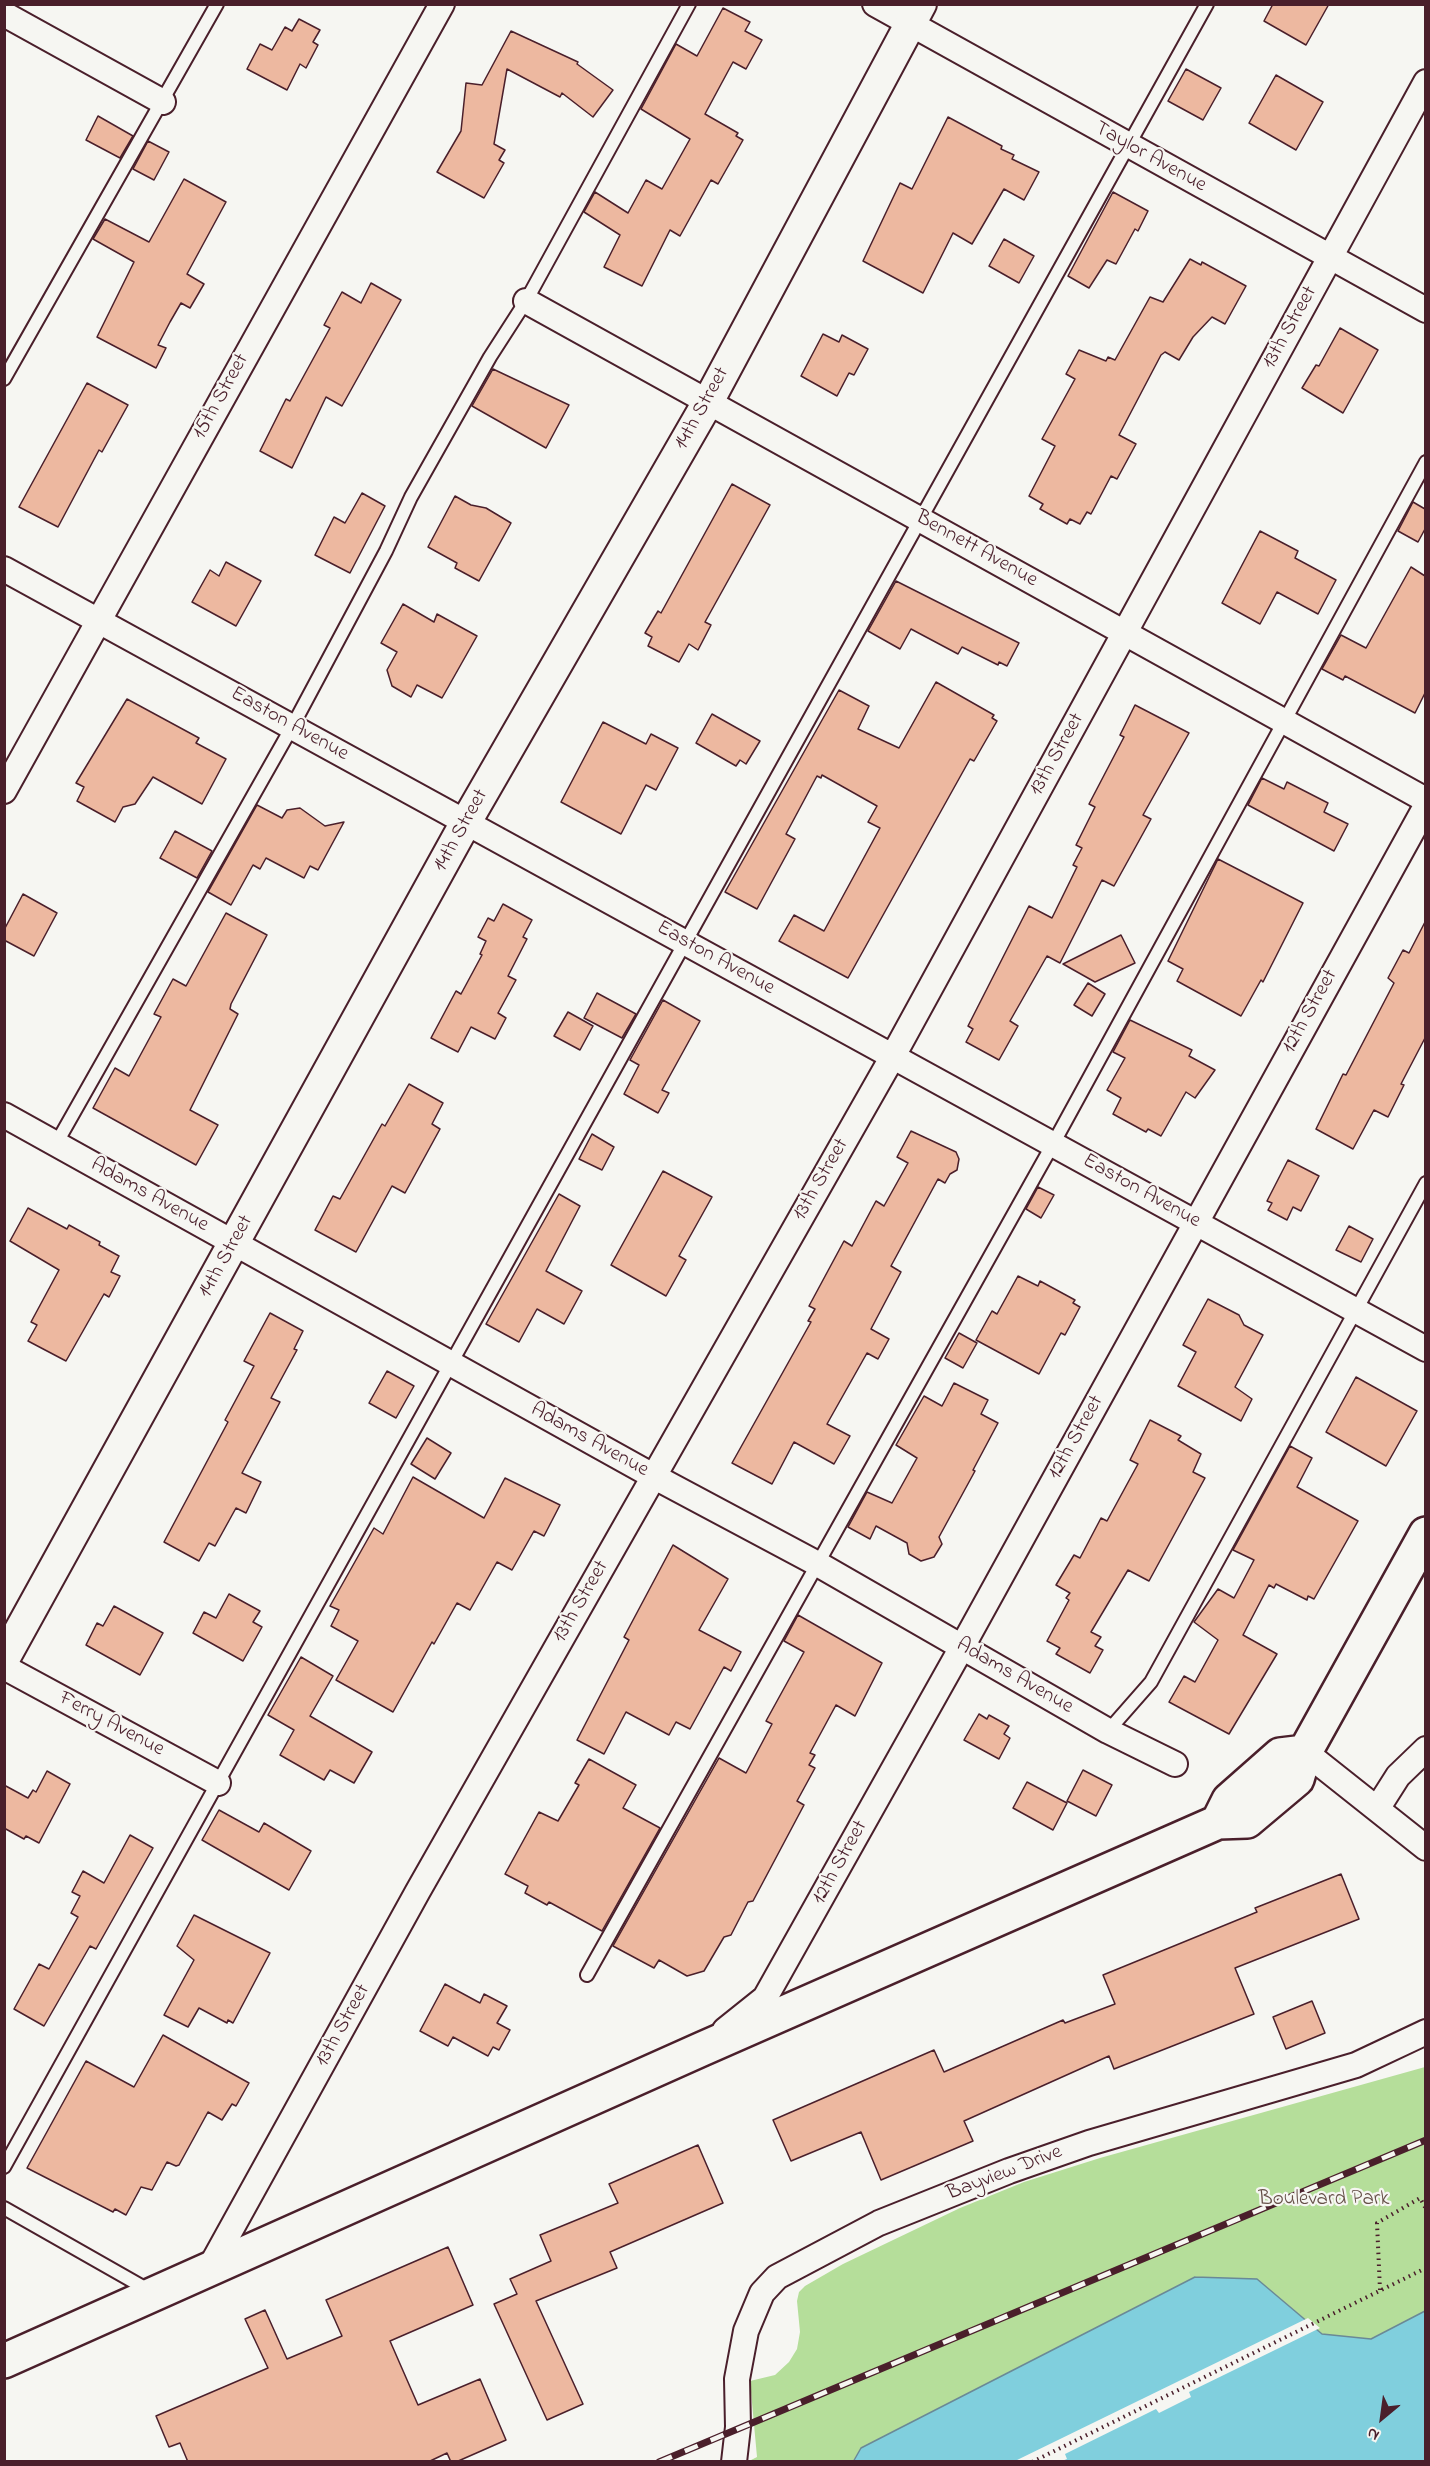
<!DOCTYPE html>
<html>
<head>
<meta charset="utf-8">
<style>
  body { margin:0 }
  #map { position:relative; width:1430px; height:2466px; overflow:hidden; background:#f6f6f2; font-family:"Indie Flower",sans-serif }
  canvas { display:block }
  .frame { position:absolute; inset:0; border:6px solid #4a1f2b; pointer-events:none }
  .north { position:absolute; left:1352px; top:2388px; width:60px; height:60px; -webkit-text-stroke:4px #f6f6f2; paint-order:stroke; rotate:209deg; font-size:16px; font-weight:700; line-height:24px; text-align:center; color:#4a1f2b }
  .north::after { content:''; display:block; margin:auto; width:21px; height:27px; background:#4a1f2b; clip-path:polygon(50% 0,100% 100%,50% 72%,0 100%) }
</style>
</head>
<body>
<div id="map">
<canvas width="1430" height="2466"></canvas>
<div class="frame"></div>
<div class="north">N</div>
</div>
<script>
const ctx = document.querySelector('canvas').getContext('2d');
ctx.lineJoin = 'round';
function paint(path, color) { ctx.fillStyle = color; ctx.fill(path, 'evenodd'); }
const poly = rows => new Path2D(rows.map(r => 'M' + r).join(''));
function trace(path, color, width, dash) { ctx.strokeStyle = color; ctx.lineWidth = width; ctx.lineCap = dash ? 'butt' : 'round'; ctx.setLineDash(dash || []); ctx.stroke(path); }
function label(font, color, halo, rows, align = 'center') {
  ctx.font = font + ' "Indie Flower",sans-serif'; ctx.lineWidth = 4.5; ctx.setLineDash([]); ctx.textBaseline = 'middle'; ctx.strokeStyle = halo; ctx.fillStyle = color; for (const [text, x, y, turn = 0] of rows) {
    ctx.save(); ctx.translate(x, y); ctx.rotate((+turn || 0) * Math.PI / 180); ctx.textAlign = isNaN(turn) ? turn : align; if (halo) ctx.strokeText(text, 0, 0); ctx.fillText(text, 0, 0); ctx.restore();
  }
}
paint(poly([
  [1425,2067,1425,2311,1371,2339,1322,2334,1257,2279,861,2448,853,2461,747,2462,757,2457,750,2381,775,2375,789,2362,797,2349,800,2332,797,2301,799,2292,805,2286,843,2264,960,2208,1024,2182,1100,2158]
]), '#b5de9a');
const water = poly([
  [1195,2277,1257,2279,1322,2334,1371,2339,1425,2311,1425,2461,853,2462,861,2448,1195,2277]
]);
paint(water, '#80cfdd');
trace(water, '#6a8996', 1.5);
paint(poly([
  [1308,2318,1320,2328,1189,2392,1191,2397,1159,2413,1156,2409,1065,2454,1067,2459,1062,2461,1015,2461]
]), '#f6f6f2');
const building = poly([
  [1273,4,1329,4,1306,45,1264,21,1273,4],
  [723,8,750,22,745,31,762,40,746,69,733,62,705,114,738,133,736,136,743,140,718,184,711,180,680,236,670,230,642,286,604,267,620,235,584,212,595,192,628,213,646,180,662,189,690,139,641,109,676,44,697,56,723,8],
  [299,19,320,30,313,42,318,45,306,68,300,64,287,90,247,69,260,44,272,50,285,27,292,31,299,19],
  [511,31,578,62,577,64,613,90,593,117,562,93,560,97,507,69,494,144,505,150,499,160,504,163,484,198,437,172,461,131,466,83,482,85,511,31],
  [1186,69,1221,88,1203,120,1168,101,1186,69],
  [1276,75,1323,102,1296,150,1249,123,1276,75],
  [98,116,133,136,120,158,86,140,98,116],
  [948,117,1002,146,1001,149,1014,155,1012,159,1039,172,1024,200,1004,189,972,244,953,233,923,293,863,261,900,183,912,189,948,117],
  [148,141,169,152,154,180,133,169,148,141],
  [184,179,226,202,187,274,204,284,190,308,181,303,170,322,158,345,166,348,156,368,97,337,134,262,93,239,105,219,149,242,184,179],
  [1113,192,1148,211,1138,231,1135,229,1116,264,1107,260,1089,288,1068,276,1113,192],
  [1004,239,1034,256,1019,283,989,266,1004,239],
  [1190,259,1201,265,1202,262,1246,286,1225,324,1212,317,1193,337,1179,360,1165,352,1161,355,1119,435,1136,444,1117,479,1111,476,1091,514,1087,512,1080,524,1070,519,1067,524,1040,509,1043,504,1029,496,1055,446,1042,439,1075,379,1066,374,1079,350,1106,361,1108,357,1115,360,1150,297,1163,302,1190,259],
  [371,283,401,300,342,406,326,397,292,468,260,451,286,399,290,401,330,328,324,325,342,292,361,303,371,283],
  [1340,328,1378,350,1343,413,1302,388,1316,365,1319,366,1340,328],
  [823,334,839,342,842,335,868,349,854,375,849,373,837,396,801,376,823,334],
  [493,369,569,405,546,448,472,406,493,369],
  [87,383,128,405,102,452,99,450,58,527,19,507,87,383],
  [732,484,770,505,705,622,711,625,698,650,689,644,679,662,648,646,652,637,645,633,658,611,661,613,732,484],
  [362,493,385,506,350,573,315,555,334,517,345,523,362,493],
  [455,496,471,505,486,508,511,523,479,581,455,568,457,563,428,547,455,496],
  [1413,502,1425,509,1425,529,1418,542,1398,531,1413,502],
  [1260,531,1298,551,1295,558,1336,580,1318,614,1277,592,1260,624,1222,603,1260,531],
  [226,562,261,581,236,626,192,602,210,570,219,576,226,562],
  [1411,567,1425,576,1425,693,1415,713,1345,676,1343,680,1322,669,1341,635,1366,648,1411,567],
  [896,581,1019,643,1007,666,999,662,998,665,962,647,958,654,911,629,900,649,868,631,896,581],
  [403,604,434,622,437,614,477,636,442,698,417,685,411,697,392,686,387,670,397,652,381,643,403,604],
  [936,682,994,715,992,718,997,721,974,761,970,759,848,978,779,941,794,915,824,931,880,828,868,822,877,806,822,775,821,778,817,776,786,834,795,839,757,909,725,892,839,690,869,706,858,729,899,748,936,682],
  [127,699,199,738,196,743,226,759,202,804,153,777,135,804,123,807,115,822,77,801,84,787,76,783,127,699],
  [1135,705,1189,733,1143,815,1151,819,1114,886,1102,880,1060,963,1047,956,1010,1021,1018,1026,999,1060,966,1042,973,1029,968,1026,1029,906,1052,918,1077,867,1073,865,1082,848,1076,845,1095,807,1089,804,1124,737,1120,735,1135,705],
  [712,714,760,741,746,764,740,760,736,766,696,743,712,714],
  [603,722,646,744,651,734,678,748,656,790,646,785,621,834,561,802,603,722],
  [1262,778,1284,789,1287,782,1328,803,1324,812,1348,824,1334,851,1248,805,1262,778],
  [257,805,282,818,287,810,300,808,325,826,344,822,318,870,310,866,304,878,266,858,260,869,253,865,231,905,208,892,257,805],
  [175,831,212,851,197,878,160,858,175,831],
  [1218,859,1303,903,1263,982,1261,980,1241,1016,1177,981,1183,969,1168,961,1218,859],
  [23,894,57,913,34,956,4,940,4,930,23,894],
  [503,904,532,920,523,937,527,939,508,976,516,980,498,1013,506,1018,495,1039,471,1027,458,1052,431,1038,456,991,461,994,482,955,480,954,486,941,478,937,488,918,494,921,503,904],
  [226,913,267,935,231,1004,230,1009,238,1014,190,1110,218,1125,196,1165,93,1108,115,1068,129,1076,161,1017,154,1014,173,979,186,986,226,913],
  [1425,922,1425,1038,1401,1084,1404,1085,1388,1117,1374,1110,1353,1149,1316,1129,1343,1074,1346,1075,1394,983,1388,978,1403,950,1409,953,1425,922],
  [1121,935,1135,963,1095,982,1063,964,1121,935],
  [1088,983,1105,994,1092,1016,1074,1005,1088,983],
  [597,993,636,1014,622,1038,584,1018,597,993],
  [663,1000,700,1021,662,1090,669,1093,658,1113,624,1094,639,1065,630,1060,663,1000],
  [568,1012,593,1026,580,1050,554,1036,568,1012],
  [1130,1020,1192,1050,1189,1056,1215,1070,1195,1098,1186,1092,1161,1136,1148,1129,1146,1132,1113,1114,1121,1098,1107,1090,1125,1058,1113,1052,1130,1020],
  [409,1084,443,1103,432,1124,440,1129,405,1193,392,1186,356,1252,315,1230,333,1196,340,1199,382,1124,385,1126,409,1084],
  [911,1131,956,1152,959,1159,957,1170,950,1174,945,1183,938,1179,891,1266,901,1272,871,1329,889,1339,878,1359,867,1353,827,1424,850,1436,834,1464,794,1442,772,1484,732,1463,811,1322,808,1321,815,1309,809,1306,844,1241,852,1246,876,1201,884,1206,908,1163,897,1157,911,1131],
  [592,1134,614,1147,602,1170,579,1159,592,1134],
  [1288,1160,1319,1176,1301,1211,1293,1207,1287,1220,1268,1210,1272,1203,1267,1201,1288,1160],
  [663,1171,712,1197,679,1256,686,1260,666,1296,611,1265,663,1171],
  [1038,1187,1054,1195,1041,1218,1026,1209,1038,1187],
  [559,1194,580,1206,546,1271,582,1291,564,1324,537,1309,519,1342,486,1324,559,1194],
  [28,1208,67,1229,69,1225,100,1242,99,1245,119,1256,111,1272,120,1276,109,1297,104,1294,66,1361,28,1341,37,1325,31,1322,59,1270,10,1241,28,1208],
  [1349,1226,1373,1239,1361,1262,1336,1250,1349,1226],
  [1018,1276,1038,1286,1040,1281,1075,1300,1073,1303,1080,1307,1065,1335,1061,1333,1039,1374,976,1340,992,1311,997,1314,1018,1276],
  [1208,1299,1239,1315,1244,1325,1263,1335,1235,1387,1252,1399,1241,1421,1178,1386,1196,1352,1183,1345,1208,1299],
  [270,1313,303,1331,294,1349,297,1350,271,1398,280,1402,242,1473,261,1482,246,1513,236,1508,215,1546,209,1543,199,1561,164,1542,228,1422,225,1420,254,1366,244,1361,270,1313],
  [959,1333,977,1343,963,1368,945,1358,959,1333],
  [387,1371,414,1386,396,1418,369,1403,387,1371],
  [1356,1377,1417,1411,1386,1466,1326,1432,1356,1377],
  [954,1383,988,1400,981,1414,998,1423,973,1470,975,1471,939,1537,942,1544,934,1557,921,1561,909,1554,907,1543,876,1526,870,1539,848,1527,867,1492,892,1503,917,1458,896,1445,924,1396,942,1406,954,1383],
  [1150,1420,1181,1436,1178,1440,1201,1454,1193,1472,1205,1478,1149,1581,1128,1570,1091,1632,1101,1637,1095,1646,1103,1650,1090,1673,1056,1654,1060,1648,1047,1641,1069,1600,1066,1598,1070,1593,1056,1585,1074,1555,1080,1558,1101,1518,1107,1521,1138,1464,1130,1460,1150,1420],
  [427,1438,451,1453,435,1479,411,1464,427,1438],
  [1290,1446,1312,1458,1297,1487,1358,1521,1314,1599,1308,1596,1307,1600,1276,1584,1274,1588,1269,1585,1243,1635,1277,1654,1229,1734,1169,1702,1184,1676,1195,1682,1218,1640,1194,1622,1218,1589,1234,1598,1254,1560,1233,1550,1290,1446],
  [413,1477,484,1518,505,1478,560,1505,544,1536,534,1531,512,1570,497,1562,470,1610,457,1603,434,1644,432,1642,393,1712,336,1680,358,1641,331,1626,339,1610,330,1606,374,1528,383,1534,413,1477],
  [673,1545,728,1579,699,1630,741,1652,731,1671,724,1667,690,1729,676,1722,669,1735,626,1712,604,1754,577,1740,629,1640,624,1637,673,1545],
  [229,1594,260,1611,253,1622,262,1627,243,1661,193,1633,204,1612,216,1618,229,1594],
  [114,1606,163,1633,140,1675,86,1645,97,1623,103,1626,114,1606],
  [798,1615,882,1663,855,1716,836,1705,810,1753,815,1755,809,1765,815,1768,797,1801,804,1805,753,1901,748,1902,731,1935,724,1937,704,1971,687,1976,659,1960,654,1968,613,1946,719,1758,746,1773,772,1724,766,1721,804,1652,784,1641,798,1615],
  [301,1657,333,1676,310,1716,372,1752,354,1783,330,1770,324,1780,280,1755,294,1730,268,1715,301,1657],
  [979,1714,987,1719,989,1715,1009,1726,1004,1734,1010,1738,999,1759,964,1740,979,1714],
  [589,1759,636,1785,623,1808,660,1828,602,1931,549,1902,547,1905,525,1893,528,1886,505,1874,539,1812,558,1821,579,1785,575,1783,589,1759],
  [1083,1770,1112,1785,1096,1816,1067,1801,1083,1770],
  [47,1771,70,1784,39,1843,26,1836,24,1839,4,1828,4,1785,28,1798,33,1790,36,1792,47,1771],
  [1027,1782,1067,1803,1053,1830,1013,1808,1027,1782],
  [219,1810,259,1832,264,1823,311,1851,289,1890,202,1840,219,1810],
  [130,1835,153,1848,96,1949,90,1946,44,2026,14,2009,39,1964,49,1969,78,1917,71,1913,80,1896,72,1892,83,1871,104,1883,130,1835],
  [1341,1874,1359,1919,1235,1968,1254,2014,1114,2069,1109,2056,964,2121,973,2141,881,2180,861,2132,791,2161,773,2120,934,2050,944,2072,1063,2020,1065,2023,1115,2004,1103,1975,1257,1912,1255,1908,1341,1874],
  [194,1915,270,1953,233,2023,228,2020,227,2023,199,2008,188,2027,164,2015,194,1960,177,1946,194,1915],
  [445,1984,480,2003,484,1994,507,2006,497,2023,510,2030,499,2050,493,2047,488,2056,453,2037,448,2046,420,2031,445,1984],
  [1312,2001,1325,2033,1286,2049,1273,2017,1312,2001],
  [163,2035,249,2083,236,2106,232,2104,222,2120,208,2112,179,2165,176,2166,167,2162,152,2190,141,2187,126,2215,115,2209,113,2212,27,2168,86,2061,134,2087,163,2035],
  [698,2145,723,2203,610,2252,617,2268,536,2301,583,2404,547,2420,494,2304,517,2294,510,2279,551,2261,540,2235,618,2203,609,2184,698,2145],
  [448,2247,473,2305,390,2341,418,2405,480,2379,506,2440,456,2462,451,2462,447,2453,428,2462,188,2462,180,2443,169,2447,156,2416,268,2368,245,2319,265,2310,287,2359,342,2336,326,2300,448,2247]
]);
paint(building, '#edb8a0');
trace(building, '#4a1f2b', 1.5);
const service = poly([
  [4,379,217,4],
  [56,1144,292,727,386,551,411,497,490,357,526,301,689,4],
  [1108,1731,1151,1682,1426,1183],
  [587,1975,1053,1144,1426,462],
  [4,2167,1207,4],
  [4,2208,150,2291]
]);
const minor = poly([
  [875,4,1426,310],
  [4,14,163,102],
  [526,301,1426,800],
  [4,569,1426,1349],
  [4,791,442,4],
  [4,1115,653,1476,816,1563,1108,1731,1175,1764],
  [4,1667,218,1783],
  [1305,1752,1426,1848],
  [1377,1809,1398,1776,1426,1749],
  [725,2030,765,1998,962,1647,1426,806],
  [208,2271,418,1891,893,1056,1426,82],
  [734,2462,738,2427,737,2379,746,2331,762,2293,777,2277,879,2223,1009,2171,1089,2143,1356,2065,1426,2032]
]);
const tertiary = poly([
  [4,1659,466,822,708,402,921,4]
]);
const secondary = poly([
  [1218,1822,1229,1800,1280,1755,1305,1752],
  [4,2361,702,2049,1218,1822,1247,1821,1297,1779,1305,1752,1426,1534]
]);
trace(service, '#4a1f2b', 16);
trace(minor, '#4a1f2b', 28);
trace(tertiary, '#4a1f2b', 34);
trace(secondary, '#4a1f2b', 38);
trace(poly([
  [1380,2290,1377,2223,1420,2198,1426,2209],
  [1032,2462,1426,2268]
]), '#4a1f2b', 4, [1.5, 4.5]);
trace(service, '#f6f6f2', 12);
trace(minor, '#f6f6f2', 24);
trace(tertiary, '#f6f6f2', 30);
trace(secondary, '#f6f6f2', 33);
const rail = poly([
  [659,2462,1426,2140]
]);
trace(rail, '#4a1f2b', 7);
trace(rail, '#f6f6f2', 4.5, [14]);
label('21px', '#4a1f2b', '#f6f6f2', [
  ["Taylor Avenue",1150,158,29],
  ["13th Street",1291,328,-61],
  ["15th Street",222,397,-61],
  ["14th Street",703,409,-61],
  ["Bennett Avenue",976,550,29],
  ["Easton Avenue",289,725,29],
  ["13th Street",1058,755,-61],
  ["14th Street",462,831,-61],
  ["Easton Avenue",715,959,29],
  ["12th Street",1311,1012,-61],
  ["13th Street",822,1180,-60],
  ["Easton Avenue",1141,1192,29],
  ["Adams Avenue",149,1196,29],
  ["14th Street",227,1257,-61],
  ["12th Street",1077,1438,-61],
  ["Adams Avenue",589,1441,29],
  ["13th Street",582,1602,-60],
  ["Adams Avenue",1014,1677,30],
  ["Ferry Avenue",111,1725,28],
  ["12th Street",841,1863,-61],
  ["13th Street",344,2026,-61],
  ["Bayview Drive",1005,2174,-21]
]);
label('21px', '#654f47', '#f6f6f2', [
  ["Boulevard Park",1324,2201]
]);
</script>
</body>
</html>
